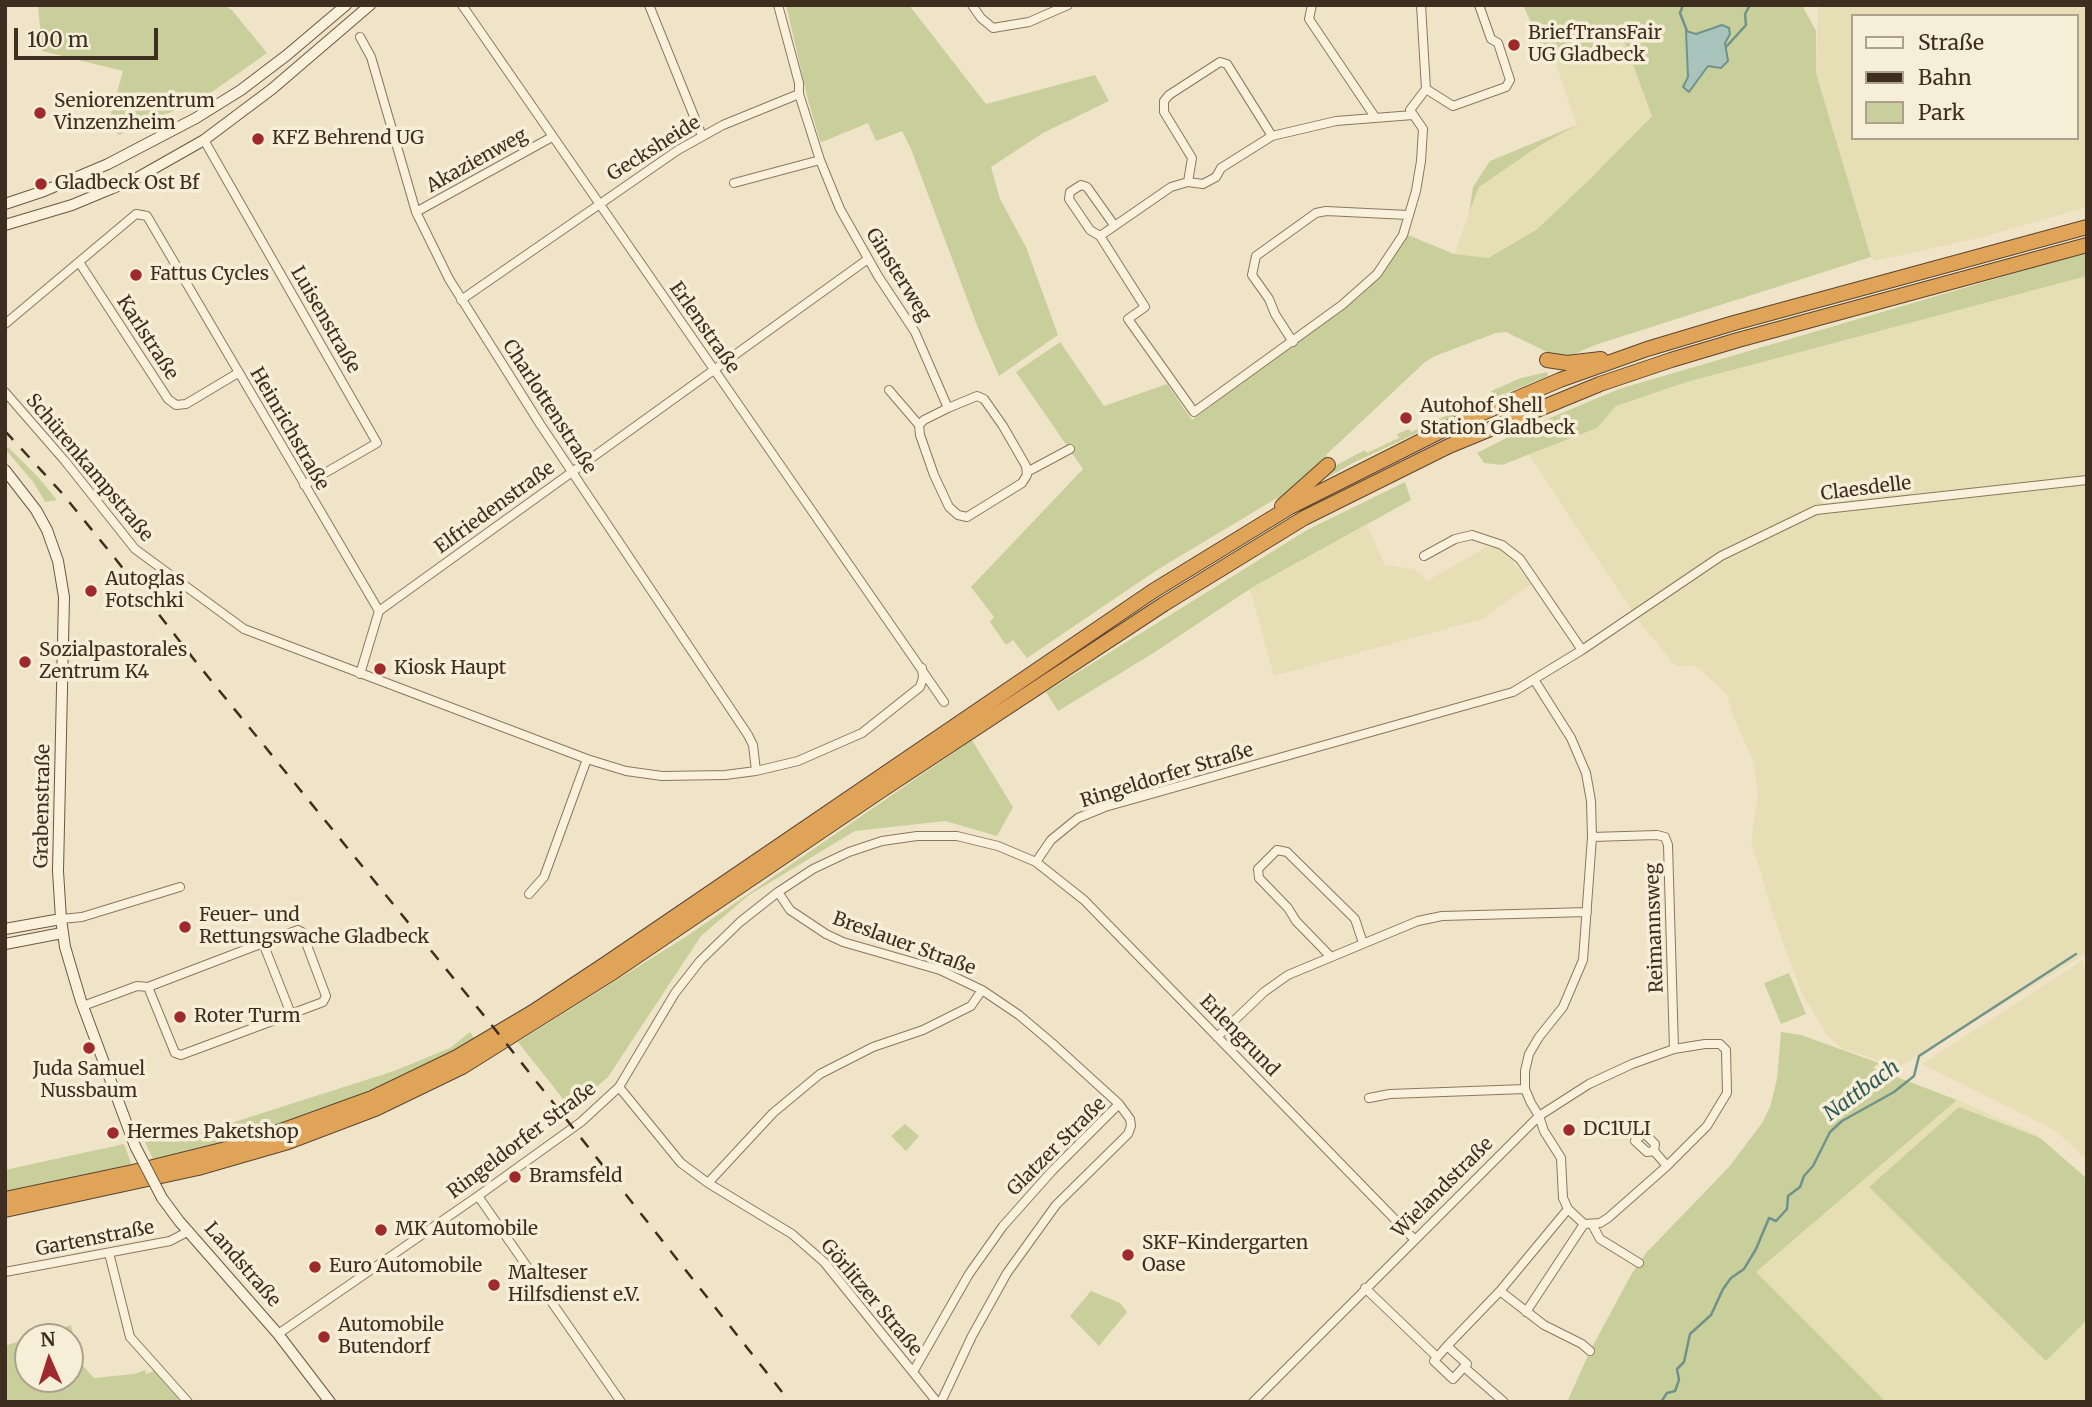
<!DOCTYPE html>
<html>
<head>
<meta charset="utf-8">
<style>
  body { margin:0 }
  #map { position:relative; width:2092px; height:1407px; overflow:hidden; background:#f0e4c8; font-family:Merriweather,serif }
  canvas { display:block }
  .frame { position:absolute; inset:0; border:7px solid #3d2e20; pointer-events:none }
  .legend { position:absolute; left:1851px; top:14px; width:228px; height:126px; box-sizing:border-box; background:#f7eed8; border:2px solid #ada18e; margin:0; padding:9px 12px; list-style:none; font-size:21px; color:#3d2e20 }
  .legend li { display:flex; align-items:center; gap:14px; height:35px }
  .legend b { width:35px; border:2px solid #ada18e }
  .north { position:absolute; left:14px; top:1323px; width:70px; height:70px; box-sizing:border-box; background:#f7eed8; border:2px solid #ada18e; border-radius:50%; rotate:357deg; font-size:19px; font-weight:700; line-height:28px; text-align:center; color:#3d2e20 }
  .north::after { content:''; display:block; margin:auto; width:24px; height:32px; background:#9e2a2b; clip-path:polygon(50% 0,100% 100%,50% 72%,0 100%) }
  .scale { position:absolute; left:14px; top:28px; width:144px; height:32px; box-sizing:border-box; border:4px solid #3d2e20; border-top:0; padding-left:9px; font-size:21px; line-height:24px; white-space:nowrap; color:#3d2e20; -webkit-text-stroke:5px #f7eed8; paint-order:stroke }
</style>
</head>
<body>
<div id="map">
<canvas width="2092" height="1407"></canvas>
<div class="frame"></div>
<ul class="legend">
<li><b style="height:9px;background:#faf1dc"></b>Straße</li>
<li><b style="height:9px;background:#3d2e20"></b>Bahn</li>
<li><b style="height:19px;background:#c9cf9b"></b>Park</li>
</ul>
<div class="north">N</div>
<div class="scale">100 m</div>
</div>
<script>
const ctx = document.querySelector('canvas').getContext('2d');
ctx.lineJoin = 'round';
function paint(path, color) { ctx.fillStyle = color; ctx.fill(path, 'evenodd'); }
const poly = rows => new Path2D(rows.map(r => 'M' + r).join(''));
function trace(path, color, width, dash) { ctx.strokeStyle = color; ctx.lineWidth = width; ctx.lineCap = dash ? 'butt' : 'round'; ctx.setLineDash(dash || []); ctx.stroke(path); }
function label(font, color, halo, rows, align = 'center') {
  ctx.font = font + ' Merriweather,serif'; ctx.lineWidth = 7; ctx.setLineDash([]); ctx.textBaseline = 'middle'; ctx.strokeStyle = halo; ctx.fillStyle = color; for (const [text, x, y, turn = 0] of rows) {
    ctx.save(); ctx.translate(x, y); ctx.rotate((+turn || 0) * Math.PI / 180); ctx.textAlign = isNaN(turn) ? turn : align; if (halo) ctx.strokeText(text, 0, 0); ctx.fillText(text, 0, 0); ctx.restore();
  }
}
paint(poly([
  [1818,5,2087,5,2087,207,1983,237,1875,261,1871,257,1816,73],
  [1852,16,2076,16,2076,138,1852,138],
  [1646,25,1687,79,1587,183,1531,234,1487,258,1454,254,1479,187,1539,146,1577,125,1555,62],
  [2087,276,2087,955,2086,954,2041,981,1899,1067,1841,1048,1828,1036,1802,994,1774,917,1751,841,1758,794,1754,763,1732,713,1728,697,1720,687,1694,665,1677,666,1673,663,1638,620,1529,455,1596,428,1616,406,1687,382],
  [1367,525,1385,565,1414,569,1427,581,1486,547,1497,548,1508,555,1531,584,1482,619,1274,676,1250,589],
  [2083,960,2087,987,2087,1161,2055,1130,1922,1064],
  [1957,1100,2037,1135,2087,1178,2087,1402,1886,1402,1756,1272]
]), '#e6deb5');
paint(poly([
  [38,5,220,5,231,9,267,53,205,97,119,135,108,125,123,71,42,51],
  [786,5,909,5,986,104,1095,75,1109,101,1043,133,991,167,1000,199,1026,247,1058,335,999,376,978,328,911,149,902,131,876,141,868,123,822,142,820,141,808,100],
  [1523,5,1802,5,1816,31,1816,73,1871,257,1598,344,1567,357,1547,352,1506,332,1496,333,1435,356,1425,362,1326,455,1329,458,1281,502,1277,498,1157,570,1027,658,1013,640,1006,645,990,622,994,617,971,587,1083,469,1016,372,1060,342,1104,406,1167,384,1192,420,1358,298,1382,274,1408,235,1454,254,1488,258,1536,230,1587,182,1652,116,1622,35,1555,62,1544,51],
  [1577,125,1539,146,1479,187,1469,213,1473,187,1490,161],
  [2087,252,2087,276,1687,382,1616,406,1597,428,1502,465,1484,463,1477,453,1526,428,1619,389],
  [1547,372,1548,376,1475,406,1353,463,1323,480,1321,478,1329,469,1365,450,1367,453,1390,442,1399,438,1397,434,1409,429,1411,432,1492,395,1491,391,1521,378],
  [8,447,38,477,57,500,45,502,34,483,6,450],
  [1405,482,1411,500,1253,587,1152,654,1058,711,1046,692,1307,530],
  [972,740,1013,807,997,836,945,821,855,831,749,895,701,936,608,1077,571,1109,518,1042,687,936],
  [1789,973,1806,1014,1781,1024,1764,983],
  [470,1032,474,1038,457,1049,372,1091,317,1113,230,1142,154,1161,145,1142,203,1132,394,1071,450,1048],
  [1781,1032,1801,1035,1879,1063,1873,1068,1957,1100,1756,1272,1886,1402,1567,1402,1590,1351,1631,1275,1646,1253,1729,1167,1762,1123,1770,1107,1777,1079],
  [1959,1107,2040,1138,2087,1179,2087,1320,2046,1361,1869,1187],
  [905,1124,919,1136,906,1151,891,1136],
  [124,1144,132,1166,5,1192,5,1170],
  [1091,1291,1120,1303,1127,1312,1099,1346,1070,1316],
  [71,1325,78,1360,94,1378,134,1374,145,1370,146,1374,154,1371,181,1402,5,1402,5,1346,28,1338,28,1379,70,1379,70,1337,32,1337]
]), '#c9cf9b');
const water = poly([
  [1722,25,1729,28,1730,34,1725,43,1728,61,1721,68,1708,66,1689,92,1683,87,1688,77,1686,31,1696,34,1722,25]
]);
paint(water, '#a9c4bc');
trace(water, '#6f938a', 2);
trace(poly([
  [1683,5,1680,13,1687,31],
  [1726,47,1746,25,1745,14,1750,5],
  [1661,1402,1667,1393,1675,1391,1679,1380,1677,1369,1684,1362,1690,1334,1711,1315,1723,1289,1731,1278,1744,1269,1756,1249,1769,1218,1776,1221,1787,1209,1788,1196,1800,1187,1804,1176,1813,1166,1830,1132,1842,1121,1894,1092,1914,1076,1919,1056,2076,954]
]), '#6f938a', 2.5);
const street = poly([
  [462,5,944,702],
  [649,5,702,136],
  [778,5,799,83,799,94,820,160,840,209,878,276,915,332,948,408,977,396,984,399,1003,426,1026,466,1027,475,1022,483,967,517,958,515,949,507,934,475,920,435,919,425,924,420,948,408],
  [972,5,981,18,993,28,1029,22,1068,5],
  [1312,5,1309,19,1375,117],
  [360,37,371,57,416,212,449,279,540,424,748,735,753,745,756,771],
  [1426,89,1453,106,1506,87,1510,80,1498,43,1491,39,1479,5],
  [204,140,377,443,304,485],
  [1188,182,1192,158,1164,112,1164,101,1169,95,1220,62,1227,64,1272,136,1336,121,1413,115],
  [734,183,820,160],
  [416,212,552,137],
  [1114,225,1087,187,1081,185,1070,192,1069,199,1090,230,1100,236,1145,307,1128,319,1194,412,1342,305,1377,274,1403,235,1416,191,1421,161,1423,129,1410,110,1426,89,1421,5],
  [1100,236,1171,187,1188,182,1203,184,1216,177,1221,168,1272,136],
  [79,262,168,399,176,405,186,404,238,373],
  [461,300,678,150,723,125,799,94],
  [5,324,136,214,147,216,379,611,360,674],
  [1293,342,1275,314,1269,299,1252,275,1256,256,1316,213,1326,211,1408,215],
  [889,390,919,425],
  [5,392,65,461,135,549,244,629,587,759,626,771,662,776,725,775,756,771,798,761,862,733,920,687,923,678,922,668],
  [1027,472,1070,449],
  [1424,556,1455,539,1472,535,1502,545,1520,559,1582,650],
  [379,611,868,259],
  [1592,837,1657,835,1665,837,1668,845,1674,1049],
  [1036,862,1051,840,1078,818,1105,807,1513,692,1582,650,1721,556,1816,510,2087,480],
  [778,892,790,910,826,934,843,942,940,970,982,990,1019,1015,1052,1043,1119,1104,1130,1119,1131,1126,1128,1134,1056,1205,1007,1273,972,1336,941,1402],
  [529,894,544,877,587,759],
  [61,919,82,917,180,887],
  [263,943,291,1014,181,1055,175,1053,148,987,263,943],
  [263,943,298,930,302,932,326,996,323,1002,291,1014],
  [1331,957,1296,921,1288,908,1259,878,1258,869,1277,850,1287,852,1355,919,1363,943],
  [83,1006,137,986,148,987],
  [1217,1037,1264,992,1288,975,1418,921,1442,916,1587,912],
  [619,1087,681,1163,708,1183,792,1234,824,1262,937,1402],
  [1369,1098,1390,1094,1525,1089],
  [1654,1151,1655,1144,1644,1133,1635,1141,1647,1152,1654,1151,1667,1166],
  [708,1183,773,1113,820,1074,873,1047,923,1030,971,1006,982,990],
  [478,1196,621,1402],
  [1592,1224,1600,1239,1639,1263],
  [109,1253,130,1337,188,1402],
  [5,1272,170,1241,189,1231],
  [1365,1288,1437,1357],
  [1500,1291,1544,1325,1582,1344,1590,1351],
  [1526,1312,1584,1224],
  [278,1334,478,1196,581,1122,619,1087,675,993,700,961,740,922,778,892,813,869,849,852,882,841,917,836,957,836,998,846,1036,862,1084,900,1414,1239],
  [1447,1346,1500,1291,1568,1209],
  [1464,1367,1453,1379,1434,1361,1447,1346,1467,1364,1464,1367,1504,1402],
  [913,1372,969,1274,1003,1226,1052,1171,1119,1104],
  [1253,1402,1539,1116,1589,1084,1632,1064,1674,1049,1705,1044,1720,1044,1726,1050,1727,1093,1707,1126,1667,1166,1608,1218,1600,1223,1584,1224,1568,1209,1563,1198,1561,1158,1544,1131,1539,1116,1531,1103,1525,1089,1525,1071,1529,1054,1539,1037,1563,1007,1583,960,1592,837,1591,801,1586,773,1571,738,1535,681]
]);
const secondary = poly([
  [5,204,44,191,108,164,196,118,241,90,287,55,346,5],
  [5,225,72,205,137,178,204,140,272,89,370,5],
  [5,470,36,510,47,530,58,561,64,597,58,871,61,919,65,947,81,1001,135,1146],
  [5,929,61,919],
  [5,944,62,933],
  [162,1198,179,1221,278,1334,330,1402]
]);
const highway = poly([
  [1547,360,1567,363,1601,359],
  [1282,506,1328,465],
  [5,1199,133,1172,242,1145,372,1098,457,1057,533,1012,607,963,1153,591,1290,507,1445,429,1560,380,1647,349,1734,323,2087,227],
  [5,1210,198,1168,288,1142,375,1109,462,1067,615,971,879,792,1164,604,1304,518,1449,446,1600,384,1671,360,1738,340,2087,245]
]);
trace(street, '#8d765c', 10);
trace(secondary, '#6f573f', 12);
trace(highway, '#5b4430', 16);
trace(street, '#faf1dc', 8);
trace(secondary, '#faf1dc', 10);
trace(highway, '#e0a458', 14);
trace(poly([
  [5,431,61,492,114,557,196,662,490,1023,790,1402]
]), '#3d2e20', 2.5, [12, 12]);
const secondaryBridge = poly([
  [135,1146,162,1198]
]);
trace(secondaryBridge, '#6f573f', 12, []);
trace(secondaryBridge, '#faf1dc', 10);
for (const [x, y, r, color] of [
  [1514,45,7,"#9e2a2b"],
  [40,113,7,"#9e2a2b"],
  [258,139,7,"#9e2a2b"],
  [41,184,7,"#9e2a2b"],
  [136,275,7,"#9e2a2b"],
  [1406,418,7,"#9e2a2b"],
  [91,591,7,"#9e2a2b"],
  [25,662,7,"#9e2a2b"],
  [380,669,7,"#9e2a2b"],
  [185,927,7,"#9e2a2b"],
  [180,1017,7,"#9e2a2b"],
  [89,1048,7,"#9e2a2b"],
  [1569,1130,7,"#9e2a2b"],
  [113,1133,7,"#9e2a2b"],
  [515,1177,7,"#9e2a2b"],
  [381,1230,7,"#9e2a2b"],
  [1128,1255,7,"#9e2a2b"],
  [315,1267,7,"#9e2a2b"],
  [494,1285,7,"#9e2a2b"],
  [324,1337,7,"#9e2a2b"]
]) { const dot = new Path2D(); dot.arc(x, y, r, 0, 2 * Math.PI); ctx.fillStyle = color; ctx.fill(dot); trace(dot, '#f7eed8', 2.5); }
label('19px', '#3d2e20', '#f7eed8', [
  ["BriefTransFair",1528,34],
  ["UG Gladbeck",1528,56],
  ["Seniorenzentrum",54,102],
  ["Vinzenzheim",54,124],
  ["KFZ Behrend UG",272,139],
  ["Gladbeck Ost Bf",55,184],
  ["Fattus Cycles",150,275],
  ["Autohof Shell",1420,407],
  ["Station Gladbeck",1420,429],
  ["Autoglas",105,580],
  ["Fotschki",105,602],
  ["Sozialpastorales",39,651],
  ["Zentrum K4",39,673],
  ["Kiosk Haupt",394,669],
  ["Feuer- und",199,916],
  ["Rettungswache Gladbeck",199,938],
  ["Roter Turm",194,1017],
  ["Juda Samuel",89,1070,"center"],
  ["Nussbaum",89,1092,"center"],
  ["DC1ULI",1583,1130],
  ["Hermes Paketshop",127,1133],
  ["Bramsfeld",529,1177],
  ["MK Automobile",395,1230],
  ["SKF-Kindergarten",1142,1244],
  ["Oase",1142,1266],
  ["Euro Automobile",329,1267],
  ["Malteser",508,1274],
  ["Hilfsdienst e.V.",508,1296],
  ["Automobile",338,1326],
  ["Butendorf",338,1348]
], 'left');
label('19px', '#3d2e20', '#f7eed8', [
  ["Gecksheide",654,149,-32],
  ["Akazienweg",477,161,-29],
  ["Ginsterweg",898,275,58],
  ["Luisenstraße",325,320,60],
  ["Erlenstraße",704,328,55],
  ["Karlstraße",147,338,57],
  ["Charlottenstraße",549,407,57],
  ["Heinrichstraße",289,429,60],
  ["Schürenkampstraße",89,468,50],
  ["Claesdelle",1866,489,-7],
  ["Elfriedenstraße",495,508,-36],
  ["Ringeldorfer Straße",1167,776,-17],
  ["Grabenstraße",43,806,-89],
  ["Reimannsweg",1655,928,-92],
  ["Breslauer Straße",904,944,20],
  ["Erlengrund",1239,1036,46],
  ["Ringeldorfer Straße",522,1141,-37],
  ["Glatzer Straße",1057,1147,-45],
  ["Wielandstraße",1443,1188,-45],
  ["Gartenstraße",95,1239,-11],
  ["Landstraße",242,1265,49],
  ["Görlitzer Straße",871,1298,50]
]);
label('italic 21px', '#2f5d5a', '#f7eed8', [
  ["Nattbach",1862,1091,-36]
]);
</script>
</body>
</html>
